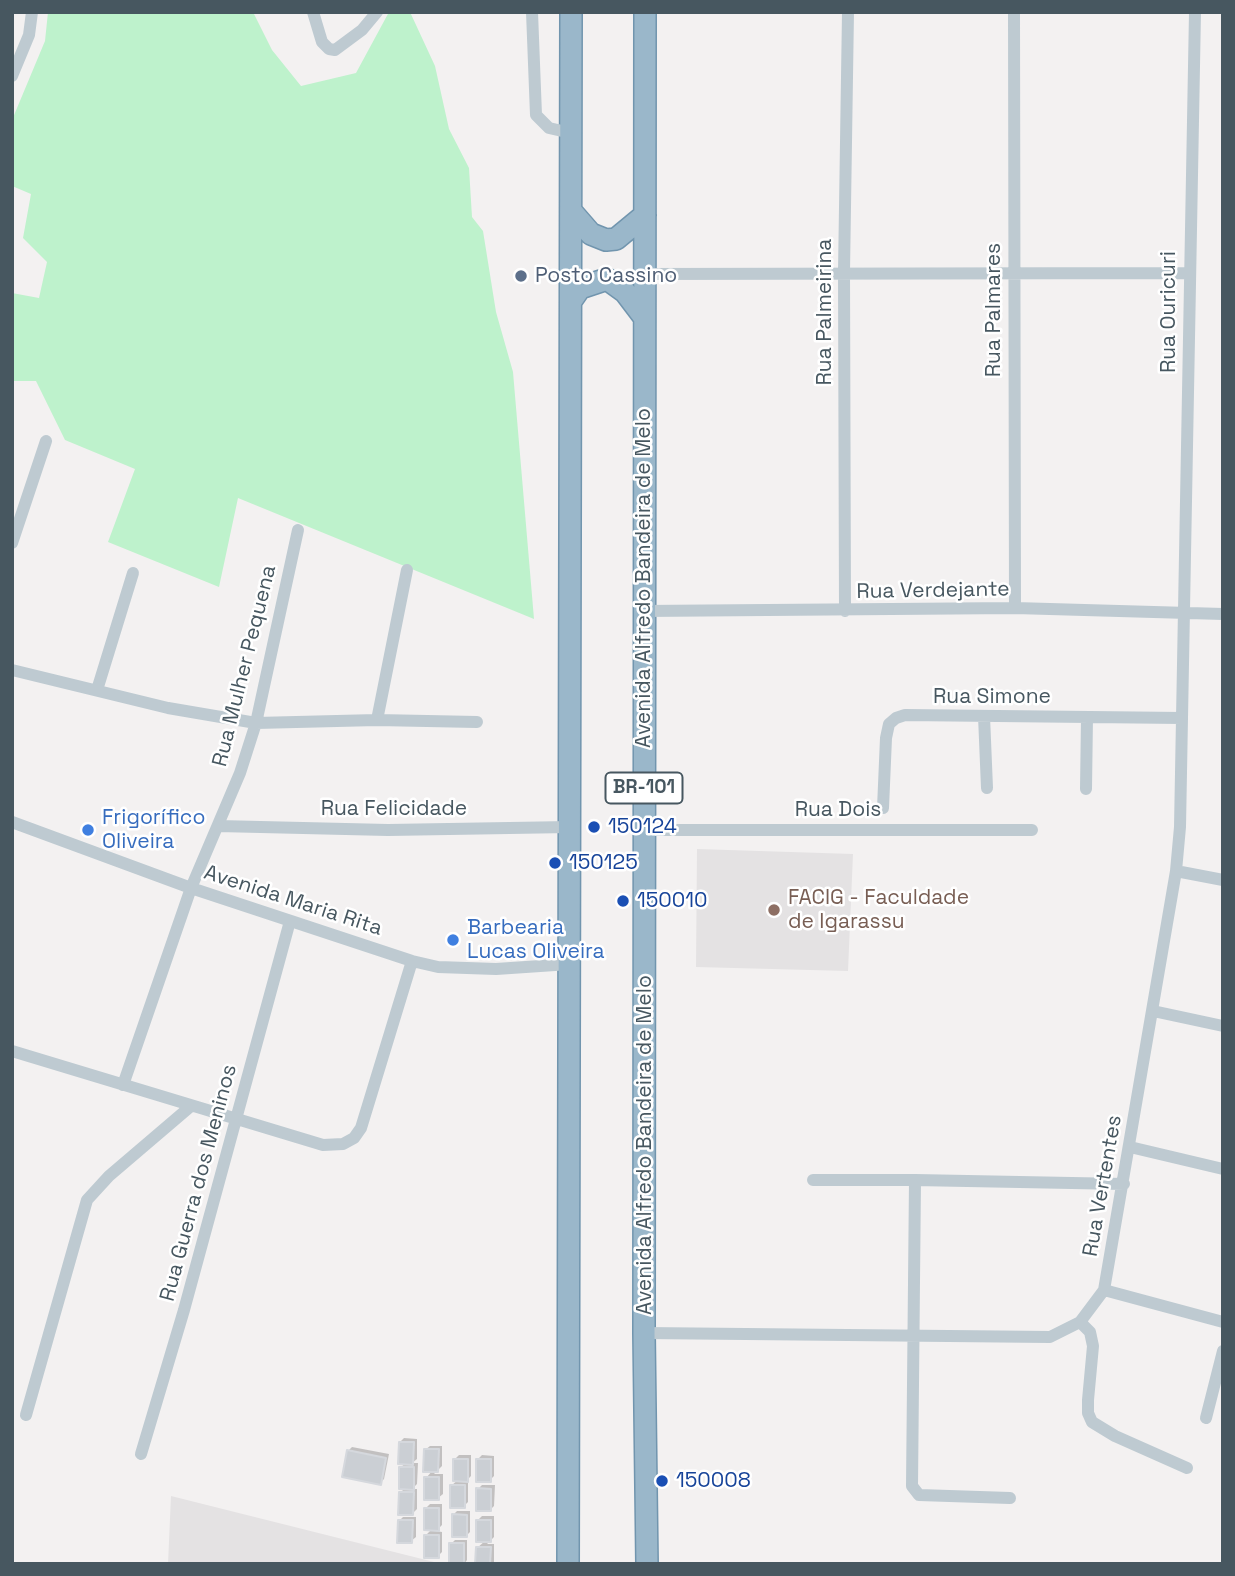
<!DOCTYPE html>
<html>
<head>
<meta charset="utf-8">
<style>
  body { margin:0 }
  #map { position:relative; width:1235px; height:1576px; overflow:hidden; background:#f3f1f1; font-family:"Space Grotesk",sans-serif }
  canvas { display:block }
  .frame { position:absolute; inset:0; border:14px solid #475760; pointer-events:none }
</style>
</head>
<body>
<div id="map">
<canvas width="1235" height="1576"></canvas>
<div class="frame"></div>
</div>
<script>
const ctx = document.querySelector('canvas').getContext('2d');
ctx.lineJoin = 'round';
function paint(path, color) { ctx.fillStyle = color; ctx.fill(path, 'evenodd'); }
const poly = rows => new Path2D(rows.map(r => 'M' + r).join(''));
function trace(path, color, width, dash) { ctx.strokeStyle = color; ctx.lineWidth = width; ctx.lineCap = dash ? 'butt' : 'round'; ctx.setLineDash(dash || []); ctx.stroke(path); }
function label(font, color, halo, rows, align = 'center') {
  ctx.font = font + ' "Space Grotesk",sans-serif'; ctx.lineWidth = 5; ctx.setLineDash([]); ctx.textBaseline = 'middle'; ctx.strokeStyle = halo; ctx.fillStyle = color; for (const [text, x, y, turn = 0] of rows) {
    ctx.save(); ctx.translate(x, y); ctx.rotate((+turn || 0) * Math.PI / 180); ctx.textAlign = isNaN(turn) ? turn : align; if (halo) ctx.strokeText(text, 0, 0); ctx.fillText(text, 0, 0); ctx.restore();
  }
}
paint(poly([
  [697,849,853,854,848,971,696,967],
  [171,1496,442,1564,168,1564]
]), '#e4e2e3');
paint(poly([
  [48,12,253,12,272,50,301,86,356,73,389,12,410,12,435,66,449,129,469,168,472,217,483,231,496,312,513,372,534,619,238,498,219,587,108,542,135,469,65,440,36,381,12,381,12,293,39,298,47,262,23,238,31,194,12,186,12,120,45,41]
]), '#bef2cc');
paint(poly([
  [404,1438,417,1439,417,1459,412,1463,418,1463,417,1484,412,1489,417,1489,417,1509,413,1513,400,1493,405,1488,401,1467,406,1463,400,1442],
  [430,1446,442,1446,442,1466,434,1474,443,1474,443,1494,438,1498,426,1478,433,1470,425,1450],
  [352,1447,389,1454,384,1479,380,1483,348,1451],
  [459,1455,471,1455,471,1476,465,1482,468,1482,468,1502,464,1506,452,1485,458,1480,455,1459],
  [482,1455,494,1456,494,1476,490,1480,477,1460],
  [482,1485,495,1485,494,1506,490,1510,478,1489],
  [430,1504,442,1504,442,1525,436,1531,442,1532,442,1552,438,1556,426,1535,432,1529,426,1508],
  [457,1511,470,1511,470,1532,466,1536,453,1515],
  [482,1516,494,1516,494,1537,487,1544,494,1544,494,1564,477,1564,477,1548,485,1541,478,1520],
  [403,1517,416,1517,416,1537,411,1541,399,1521],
  [455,1540,467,1540,467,1560,464,1564,451,1544]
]), '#0003');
const building = poly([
  [399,1442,414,1442,413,1465,398,1464,399,1442],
  [424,1449,439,1449,438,1472,423,1472,424,1449],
  [347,1450,386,1458,381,1485,342,1477,347,1450],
  [453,1459,468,1459,468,1482,453,1481,453,1459],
  [476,1459,491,1459,491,1482,476,1482,476,1459],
  [399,1467,414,1467,414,1490,399,1489,399,1467],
  [424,1477,439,1477,439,1500,424,1500,424,1477],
  [450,1485,465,1485,465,1508,450,1508,450,1485],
  [476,1488,491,1489,491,1511,476,1511,476,1488],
  [399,1492,414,1492,413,1515,398,1515,399,1492],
  [424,1508,439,1508,439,1531,424,1530,424,1508],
  [452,1514,467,1515,467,1537,452,1537,452,1514],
  [398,1520,413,1520,412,1543,397,1543,398,1520],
  [476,1520,491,1520,491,1542,476,1542,476,1520],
  [424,1535,439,1535,439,1558,424,1558,424,1535],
  [449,1543,464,1543,464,1564,449,1564,449,1543],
  [476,1547,491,1547,490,1564,475,1564,476,1547]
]);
paint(building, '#cbcfd4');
trace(building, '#d5d8dd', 2);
const trunk = poly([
  [645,12,644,1333,647,1564],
  [571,211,591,234,606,240,616,239,645,215],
  [571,301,580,288,607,279,625,292,644,317],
  [568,1564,571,12]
]);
trace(trunk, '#7195ae', 24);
trace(poly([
  [313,12,322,42,329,49,335,50,362,30,377,12],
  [532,12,536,115,549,128,571,133],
  [1014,12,1015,608],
  [12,76,29,35,32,12],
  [645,274,1189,273],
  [12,543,46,441],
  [643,611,1015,608,1223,614],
  [845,611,844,272,848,12],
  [12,670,168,708,256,723,377,720,477,722],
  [97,690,133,573],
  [984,716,987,788],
  [377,720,407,570],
  [1086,789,1087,717],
  [883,808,886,738,889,724,896,718,905,715,1182,718],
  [12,822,191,888,412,961,438,967,496,969,570,964],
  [218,826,388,830,570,827],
  [644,830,1032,830],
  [1176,871,1223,880],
  [1153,1011,1223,1026],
  [12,1051,323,1145,343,1144,354,1138,361,1128,412,961],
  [123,1085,191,888,240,773,256,723,298,530],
  [1130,1147,1223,1169],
  [813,1180,915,1180,912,1486,919,1495,1010,1498],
  [915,1180,1124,1184],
  [1104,1290,1223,1322],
  [1080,1322,1090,1332,1093,1346,1088,1400,1088,1413,1092,1422,1115,1436,1187,1468],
  [644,1333,1050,1337,1080,1322,1104,1290,1176,871,1180,827,1195,12],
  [26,1415,87,1200,109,1176,191,1106],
  [1206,1418,1223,1351],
  [141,1454,184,1310,290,921]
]), '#becad1', 12);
trace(trunk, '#9ab7ca', 21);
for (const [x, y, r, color] of [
  [521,276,7,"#5c6f8a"],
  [594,827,7,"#1a4fb4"],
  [88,830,7,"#3f7fe0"],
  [555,863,7,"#1a4fb4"],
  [623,901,7,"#1a4fb4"],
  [774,910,7,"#8d6e63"],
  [453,940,7,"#3f7fe0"],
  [662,1481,7,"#1a4fb4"]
]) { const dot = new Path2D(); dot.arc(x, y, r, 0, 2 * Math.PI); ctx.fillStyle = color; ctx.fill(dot); trace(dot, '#fff', 2.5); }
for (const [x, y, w] of [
  [644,788,77]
]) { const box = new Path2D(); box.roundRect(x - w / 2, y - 15.5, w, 31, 5); ctx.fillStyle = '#fff'; ctx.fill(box); trace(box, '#475760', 2); }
label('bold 19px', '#475760', null, [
  ["BR-101",644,788]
]);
label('21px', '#4e5e75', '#fff', [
  ["Posto Cassino",535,276]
], 'left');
label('21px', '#475760', '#fff', [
  ["Rua Palmares",994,310,-90],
  ["Rua Palmeirina",825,312,-90],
  ["Rua Ouricuri",1169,312,-90],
  ["Avenida Alfredo Bandeira de Melo",644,578,-90],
  ["Rua Verdejante",933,591,-1],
  ["Rua Mulher Pequena",245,666,-76],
  ["Rua Simone",992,697],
  ["Rua Felicidade",394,809],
  ["Rua Dois",838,810],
  ["Avenida Maria Rita",293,901,18],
  ["Avenida Alfredo Bandeira de Melo",645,1145,-90],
  ["Rua Guerra dos Meninos",199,1183,-75],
  ["Rua Vertentes",1103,1186,-80]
]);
label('21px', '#366cbe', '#fff', [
  ["Frigorífico",102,818],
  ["Oliveira",102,842],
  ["Barbearia",467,928],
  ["Lucas Oliveira",467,952]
], 'left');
label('21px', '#164399', '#fff', [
  ["150124",608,827],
  ["150125",569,863],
  ["150010",637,901],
  ["150008",676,1481]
], 'left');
label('21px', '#785e54', '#fff', [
  ["FACIG - Faculdade",788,898],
  ["de Igarassu",788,922]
], 'left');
</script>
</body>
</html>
